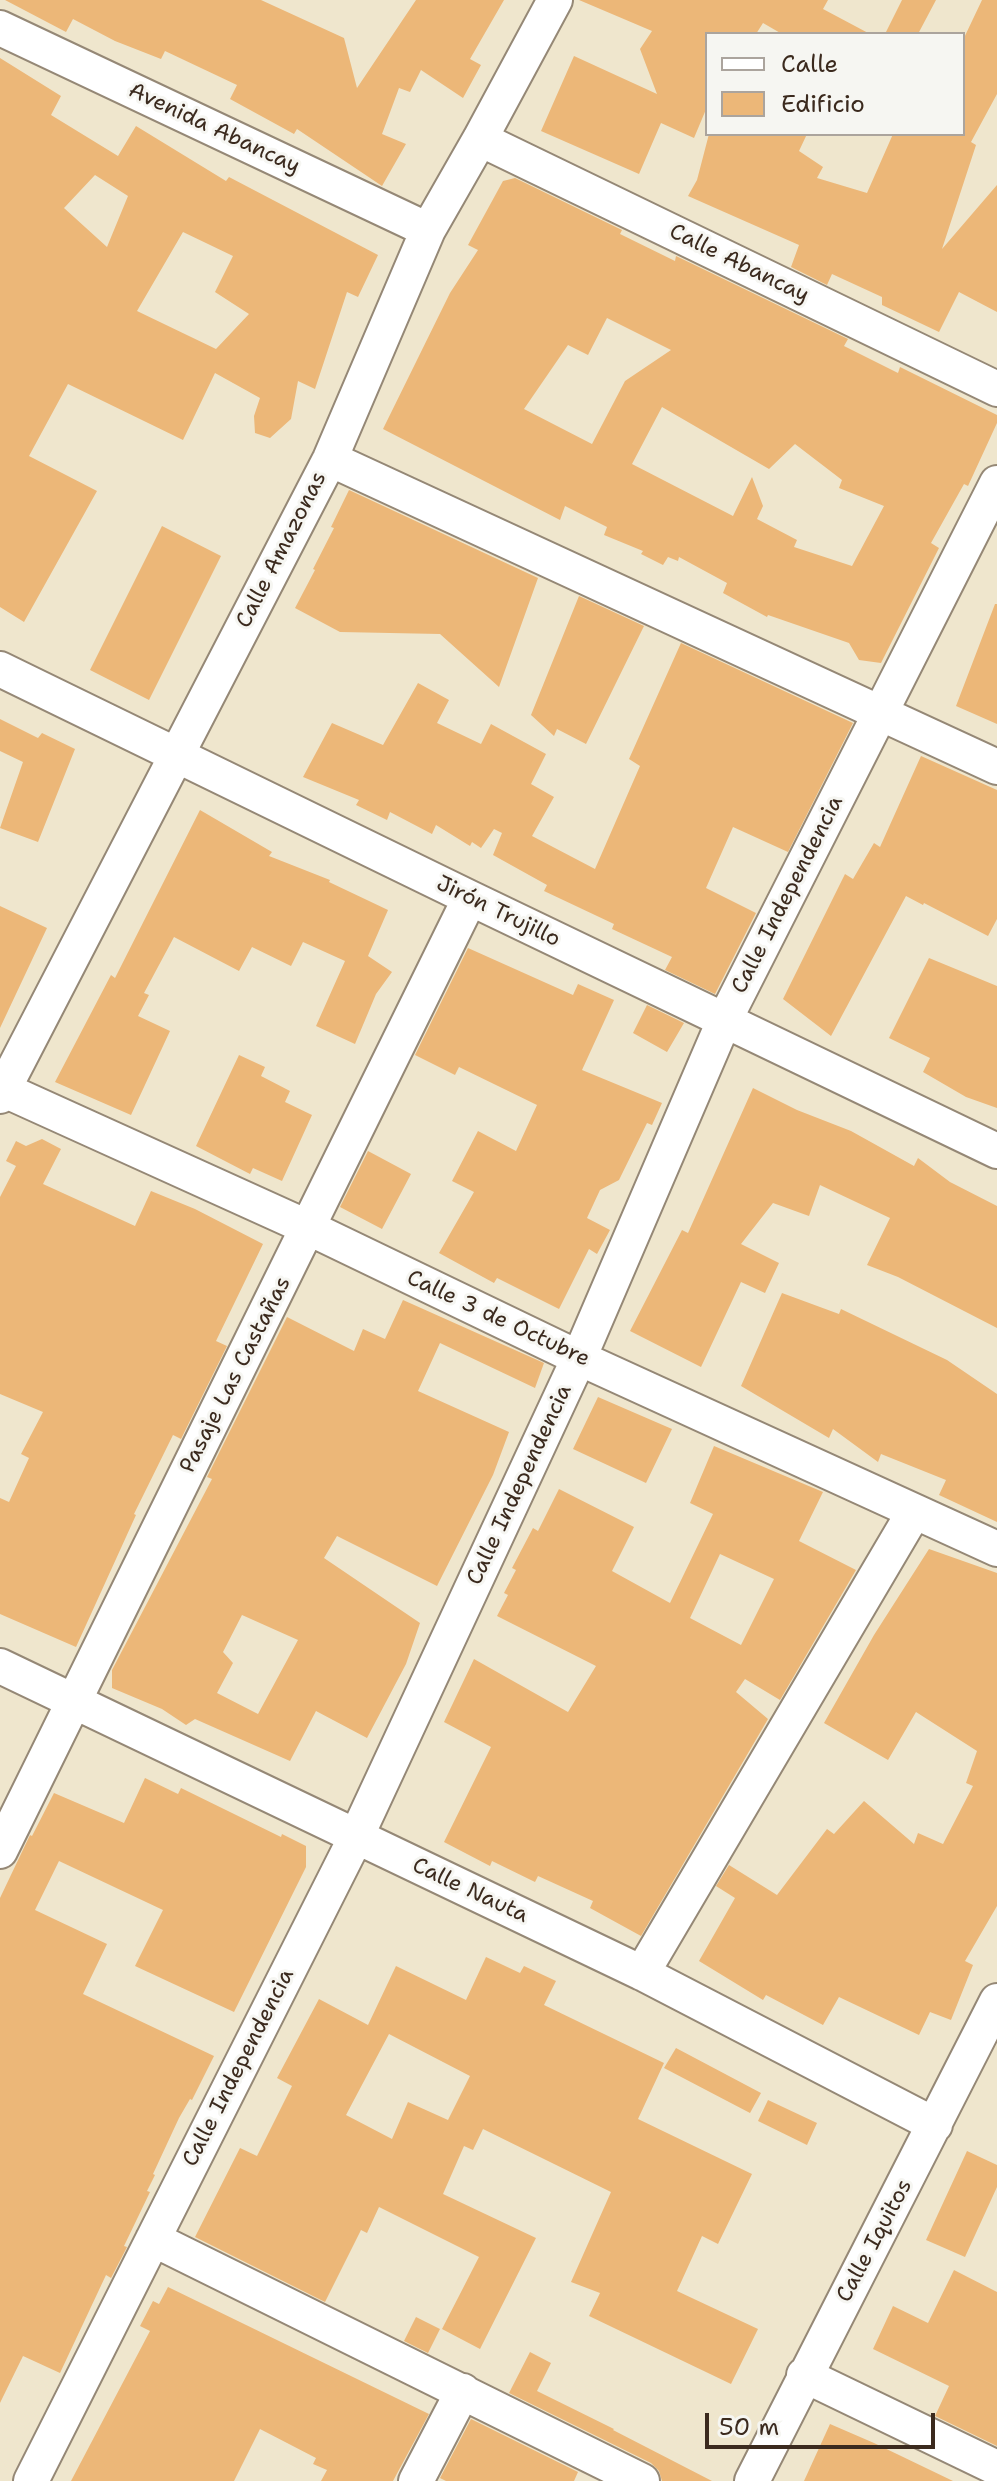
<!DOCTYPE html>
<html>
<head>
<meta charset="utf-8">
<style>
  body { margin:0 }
  #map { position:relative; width:997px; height:2481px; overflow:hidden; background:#efe6cd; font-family:"Shantell Sans",sans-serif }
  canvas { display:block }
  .legend { position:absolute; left:705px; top:32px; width:260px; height:104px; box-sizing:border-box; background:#f6f6f2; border:2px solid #aba49d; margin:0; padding:10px 14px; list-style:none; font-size:24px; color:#3b2a1e }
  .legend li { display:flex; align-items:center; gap:16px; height:40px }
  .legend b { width:40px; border:2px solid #aba49d }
  .scale { position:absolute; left:705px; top:2413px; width:230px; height:36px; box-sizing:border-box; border:4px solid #3b2a1e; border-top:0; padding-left:10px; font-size:24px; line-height:28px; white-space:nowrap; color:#3b2a1e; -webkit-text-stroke:6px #f6f6f2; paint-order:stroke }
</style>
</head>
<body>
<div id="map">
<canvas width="997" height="2481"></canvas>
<ul class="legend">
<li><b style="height:10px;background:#fff"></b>Calle</li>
<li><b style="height:22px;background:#ecb778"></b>Edificio</li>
</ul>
<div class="scale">50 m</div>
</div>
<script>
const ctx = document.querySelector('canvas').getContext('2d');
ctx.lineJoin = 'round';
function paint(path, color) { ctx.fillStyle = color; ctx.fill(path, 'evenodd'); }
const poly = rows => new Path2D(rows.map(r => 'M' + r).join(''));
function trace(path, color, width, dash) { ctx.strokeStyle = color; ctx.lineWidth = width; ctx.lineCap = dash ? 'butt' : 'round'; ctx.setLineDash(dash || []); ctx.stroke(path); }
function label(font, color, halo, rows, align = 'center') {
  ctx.font = font + ' "Shantell Sans",sans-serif'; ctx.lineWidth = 6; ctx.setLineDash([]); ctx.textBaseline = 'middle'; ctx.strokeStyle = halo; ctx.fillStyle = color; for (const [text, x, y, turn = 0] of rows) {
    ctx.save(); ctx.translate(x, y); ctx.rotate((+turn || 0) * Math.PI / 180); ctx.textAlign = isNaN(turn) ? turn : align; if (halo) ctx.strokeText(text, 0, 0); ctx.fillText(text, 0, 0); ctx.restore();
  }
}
paint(poly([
  [5,0,261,0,344,38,357,88,416,0,504,0,470,59,481,65,463,98,421,70,410,92,399,88,382,134,406,144,382,186,297,129,294,134,230,99,237,85,165,51,161,59,115,41,73,19,66,32],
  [579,0,828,0,823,9,870,34,782,34,763,23,756,34,707,34,707,107,694,138,661,123,639,174,541,131,574,56,657,94,640,49,652,31],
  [902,0,936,0,918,34,885,34],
  [982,0,997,0,997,94,971,142,976,145,942,249,997,185,997,312,959,292,939,332,882,305,882,297,832,274,827,285,791,267,799,245,688,196,697,180,709,134,807,134,799,151,823,167,817,178,867,193,893,134,963,134,963,40],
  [0,58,61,96,51,115,118,156,136,126,226,181,229,177,378,255,358,297,347,292,315,389,298,381,291,419,270,438,255,433,254,416,260,398,215,373,183,440,68,384,29,456,97,491,24,622,0,607],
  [95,175,128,196,107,247,64,208],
  [183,232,233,256,215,292,249,314,216,349,137,311],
  [515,178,622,230,620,234,675,261,676,256,848,339,844,346,898,373,900,367,997,415,997,423,968,486,964,484,931,543,939,548,881,663,859,660,849,643,768,615,767,617,723,593,727,583,679,557,678,561,668,557,663,565,641,554,643,551,604,535,607,527,565,506,560,520,383,429,450,293,478,250,468,245,503,181],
  [607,318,671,350,625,381,592,444,524,409,568,345,588,355],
  [662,407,769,469,795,444,842,480,839,488,884,506,852,566,794,547,797,540,757,519,763,506,752,477,733,516,632,464],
  [349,490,538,578,499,687,440,634,340,632,295,608,315,570,313,569,334,528,331,527],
  [162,526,221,556,149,700,90,670],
  [579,596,644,626,586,744,557,729,554,736,531,715],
  [995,604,997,604,997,724,956,706],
  [681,643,853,723,788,852,733,827,706,888,756,913,715,994,665,970,672,957,612,929,614,924,544,891,547,885,493,855,502,833,494,829,481,848,472,842,470,846,436,825,432,834,390,812,387,820,356,805,359,800,303,777,332,723,383,745,418,683,449,700,437,723,481,744,491,724,546,754,531,784,554,797,532,836,595,869,640,766,629,759],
  [0,719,38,738,42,733,75,749,38,842,0,828,23,762,0,751],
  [921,756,997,790,997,919,988,936,924,903,923,905,906,896,831,1036,783,999,845,874,853,879,874,843,880,847],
  [200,810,272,852,269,856,330,880,329,882,388,910,368,956,392,972,376,994,355,1044,316,1026,345,961,303,942,291,966,252,947,239,971,174,937,144,993,149,995,138,1016,170,1031,131,1115,55,1082,111,975,115,978],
  [0,906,47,928,0,1028],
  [468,948,573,995,578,984,614,1000,582,1070,662,1103,652,1125,647,1123,619,1180,600,1190,587,1218,610,1230,597,1254,589,1249,559,1309,497,1278,494,1283,439,1253,474,1192,452,1181,478,1131,516,1151,537,1105,459,1067,455,1075,415,1055],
  [929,958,997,986,997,1108,966,1097,923,1072,930,1058,889,1038],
  [647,1005,684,1023,667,1052,633,1033],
  [239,1055,265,1067,261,1076,290,1091,285,1102,312,1115,282,1181,253,1168,250,1174,196,1146],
  [753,1088,797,1110,851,1131,914,1166,918,1158,950,1182,997,1206,997,1328,898,1277,867,1265,890,1218,820,1185,809,1216,773,1203,741,1244,779,1263,765,1293,741,1282,701,1367,630,1331,682,1230,688,1233],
  [42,1139,61,1149,43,1184,135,1226,151,1191,195,1209,263,1244,216,1341,227,1346,181,1439,173,1435,134,1514,136,1515,76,1647,0,1614,0,1498,9,1502,29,1458,21,1454,43,1412,0,1394,0,1197,16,1166,6,1161,16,1141,26,1146],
  [368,1151,411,1174,382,1229,340,1207],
  [782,1293,839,1314,841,1309,947,1360,997,1394,997,1522,939,1495,946,1480,881,1454,878,1462,833,1429,829,1438,741,1386],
  [403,1300,544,1363,535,1388,440,1343,418,1391,509,1432,493,1475,437,1586,337,1536,324,1558,420,1623,406,1664,367,1738,316,1711,290,1761,195,1719,186,1725,162,1709,112,1688,112,1670,212,1479,207,1477,287,1317,354,1351,363,1329,385,1339],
  [242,1615,298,1640,258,1714,217,1693,233,1663,223,1652],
  [598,1397,672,1429,646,1483,573,1449],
  [714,1446,823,1492,799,1541,856,1570,780,1700,745,1679,736,1692,768,1719,641,1936,590,1908,593,1901,538,1876,535,1882,492,1861,490,1866,444,1842,491,1747,444,1722,474,1659,568,1712,596,1666,497,1616,508,1595,504,1593,516,1570,512,1568,533,1528,538,1531,559,1489,634,1527,612,1571,670,1603,713,1514,690,1503],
  [720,1554,774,1579,741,1645,690,1618],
  [929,1549,997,1573,997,1906,965,1961,973,1965,951,2020,930,2012,919,2035,839,1997,823,2025,766,1995,763,2000,699,1961,735,1898,716,1886,729,1865,777,1895,827,1829,834,1834,864,1801,914,1844,918,1833,943,1844,973,1786,966,1783,977,1751,916,1712,888,1760,824,1723,874,1635],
  [145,1778,178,1794,181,1788,281,1837,282,1834,306,1846,306,1867,234,2012,135,1966,163,1910,59,1861,35,1910,107,1944,83,1994,214,2056,192,2100,190,2099,179,2118,153,2174,155,2175,147,2191,150,2192,124,2246,127,2247,125,2251,111,2278,106,2275,60,2373,23,2356,0,2403,0,1898,30,1835,32,1836,54,1793,124,1823],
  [486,1957,520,1973,524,1966,556,1981,544,2005,664,2063,638,2119,752,2174,718,2244,702,2236,677,2291,758,2329,731,2384,589,2316,600,2293,571,2282,611,2192,483,2129,473,2150,464,2146,443,2194,536,2238,480,2349,442,2329,479,2257,379,2207,367,2233,361,2230,325,2302,195,2237,240,2148,257,2156,292,2086,277,2078,319,1999,368,2025,396,1966,466,2000],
  [389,2034,470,2076,448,2120,408,2102,392,2139,346,2115],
  [676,2048,761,2093,750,2113,664,2068],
  [768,2100,817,2123,807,2145,758,2121],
  [967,2151,997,2165,997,2187,965,2257,926,2240],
  [954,2270,997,2292,997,2446,935,2416,949,2386,873,2349,893,2306,928,2323],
  [168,2287,429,2414,393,2481,321,2481,327,2470,313,2464,316,2458,260,2429,234,2481,71,2481,150,2331,140,2326,153,2301,159,2304],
  [416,2317,440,2329,428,2353,404,2341],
  [530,2352,551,2363,537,2391,614,2429,613,2430,712,2481,662,2481,659,2471,651,2463,509,2393],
  [471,2419,578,2472,574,2481,446,2481,440,2478],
  [830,2424,874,2443,953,2481,804,2481]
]), '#ecb778');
const minor = poly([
  [0,28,428,230],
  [480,139,997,389],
  [330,459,997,767],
  [0,669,470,898,997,1151],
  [0,1088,309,1228,579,1358,997,1549],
  [0,1096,330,459,428,230,480,139,555,0],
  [0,1666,642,1973,935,2125],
  [0,1851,470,898],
  [642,1973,914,1512],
  [153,2239,642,2481],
  [804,2375,997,2468],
  [31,2481,356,1837,579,1358,724,1021,997,483],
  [416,2481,463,2391],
  [752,2481,997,2001]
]);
trace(minor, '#958876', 38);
trace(minor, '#fff', 34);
label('22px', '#3b2a1e', '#f6f6f2', [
  ["Avenida Abancay",214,129,25],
  ["Calle Abancay",739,264,26],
  ["Calle Amazonas",282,550,-63],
  ["Calle Independencia",788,895,-63],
  ["Jirón Trujillo",498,912,26],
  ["Calle 3 de Octubre",498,1319,25],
  ["Pasaje Las Castañas",236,1375,-63],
  ["Calle Independencia",520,1485,-65],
  ["Calle Nauta",470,1891,25],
  ["Calle Independencia",239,2068,-63],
  ["Calle Iquitos",875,2241,-62]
]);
</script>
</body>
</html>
